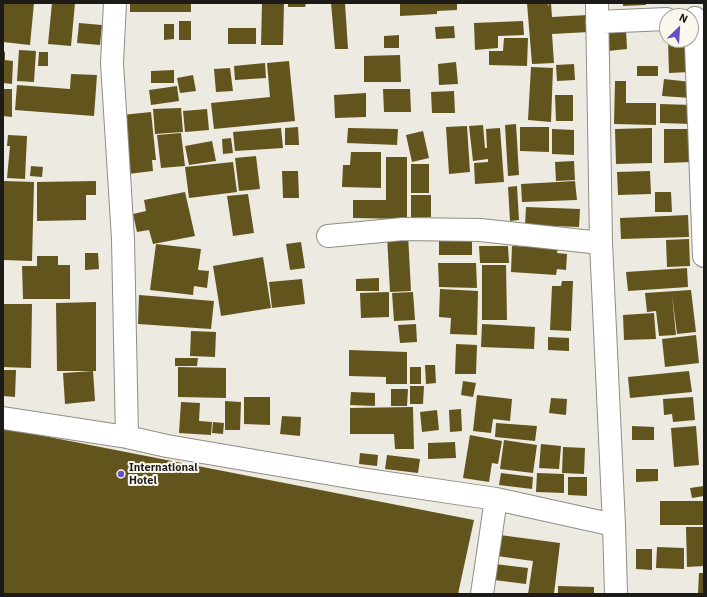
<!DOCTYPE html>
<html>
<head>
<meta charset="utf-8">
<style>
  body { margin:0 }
  #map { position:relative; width:707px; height:597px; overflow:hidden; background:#edeae1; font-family:"IBM Plex Sans",sans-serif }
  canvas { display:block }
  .frame { position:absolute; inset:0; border:4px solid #1c1b18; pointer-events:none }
  .north { position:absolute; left:659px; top:8px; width:40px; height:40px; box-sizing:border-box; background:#faf8ee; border:1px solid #a1a098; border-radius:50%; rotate:25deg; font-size:11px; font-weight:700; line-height:16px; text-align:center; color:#1c1b18 }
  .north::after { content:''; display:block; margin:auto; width:14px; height:18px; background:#664fc8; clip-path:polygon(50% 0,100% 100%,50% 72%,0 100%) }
</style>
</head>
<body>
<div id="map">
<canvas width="707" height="597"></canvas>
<div class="frame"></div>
<div class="north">N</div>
</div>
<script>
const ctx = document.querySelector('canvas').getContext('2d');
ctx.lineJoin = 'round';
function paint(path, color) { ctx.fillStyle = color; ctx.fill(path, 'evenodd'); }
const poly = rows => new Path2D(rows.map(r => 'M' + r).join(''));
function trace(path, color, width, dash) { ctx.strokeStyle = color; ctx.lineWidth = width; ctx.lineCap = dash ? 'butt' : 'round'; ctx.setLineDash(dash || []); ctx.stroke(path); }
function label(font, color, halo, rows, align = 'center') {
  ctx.font = font + ' "IBM Plex Sans",sans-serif'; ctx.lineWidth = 4; ctx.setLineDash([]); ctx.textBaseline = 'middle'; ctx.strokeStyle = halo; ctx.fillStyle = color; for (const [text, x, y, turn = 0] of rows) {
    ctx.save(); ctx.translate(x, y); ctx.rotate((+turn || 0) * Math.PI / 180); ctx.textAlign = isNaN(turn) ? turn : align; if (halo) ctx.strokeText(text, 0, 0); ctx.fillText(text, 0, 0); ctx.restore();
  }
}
paint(poly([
  [3,3,34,3,30,45,3,42],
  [52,3,75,3,71,46,48,44],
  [130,3,191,3,191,12,130,12],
  [262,3,284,3,283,45,261,45],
  [288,3,306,3,305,7,288,7],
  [331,3,345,3,348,49,335,49],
  [400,3,457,3,457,10,437,11,437,14,400,16],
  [527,3,548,3,548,7,549,3,551,3,552,17,588,15,589,32,552,34,554,63,532,64],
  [623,3,646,3,646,5,623,6],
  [179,21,191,21,191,40,179,40],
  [523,21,524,35,498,36,498,48,475,50,474,23],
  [79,23,102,25,100,45,77,43],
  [164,24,174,24,174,39,164,40],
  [454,26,455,38,436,39,435,27],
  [228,28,256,28,256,44,228,44],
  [626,30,627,49,608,51,607,32],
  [399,35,399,48,384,48,384,36],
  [504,38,528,38,527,66,489,65,489,51,503,51],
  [668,40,689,40,690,72,669,73],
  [19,50,36,51,34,82,17,81],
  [3,51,5,52,5,60,13,61,12,84,3,83],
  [39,52,48,52,48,66,38,66],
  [400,55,401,82,364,82,364,56],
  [289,61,295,121,214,129,211,103,270,97,267,63],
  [456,62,458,84,439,85,438,64],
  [265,63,266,78,235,80,234,66],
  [574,64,575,80,557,81,556,65],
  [637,66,658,66,658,76,637,76],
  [531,67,553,68,551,122,528,120],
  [230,68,233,91,216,92,214,69],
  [174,70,174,83,151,83,151,71],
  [71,74,97,75,94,116,15,110,17,85,70,89],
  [193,75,196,91,180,93,177,78],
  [664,79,691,82,690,98,662,96],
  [615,81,626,81,626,103,656,103,656,125,614,124],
  [177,86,179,101,151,105,149,90],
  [3,89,12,89,12,117,3,116],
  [383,89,410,89,411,112,384,112],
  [454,91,455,113,432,113,431,92],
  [366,93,366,117,335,118,334,95],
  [555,95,573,95,573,121,556,121],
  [660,104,692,105,692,124,660,123],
  [181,108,183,132,155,134,153,109],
  [207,109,209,130,185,132,183,111],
  [151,112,156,160,152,160,153,171,128,174,122,115],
  [516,124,519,175,508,176,505,125],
  [483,125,485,148,487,148,486,129,500,128,504,182,475,184,474,163,488,162,488,159,473,161,469,126],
  [467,126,470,172,449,174,446,127],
  [298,127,299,145,285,145,285,128],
  [520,127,549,127,549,152,520,151],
  [281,128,283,148,235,151,233,132],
  [348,128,398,129,397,145,347,143],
  [652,128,652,163,616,164,615,129],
  [552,129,574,130,574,155,552,154],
  [664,129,691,129,692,162,664,163],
  [423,131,429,158,412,162,406,135],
  [181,133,185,166,161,168,157,135],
  [8,135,27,136,25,179,7,178,10,146,7,146],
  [231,138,233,153,223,154,222,139],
  [212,141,216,161,189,165,185,146],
  [351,152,381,152,381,188,342,187,343,165,350,165],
  [256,156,260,189,239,191,235,158],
  [386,157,407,157,407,219,353,218,353,200,386,200],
  [574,161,575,180,556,181,555,162],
  [233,162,237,192,189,198,185,167],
  [411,164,429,164,429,193,411,193],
  [31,166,43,167,42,177,30,176],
  [282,171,298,171,299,198,283,198],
  [650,171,651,194,618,195,617,172],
  [3,181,34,182,32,261,3,260],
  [96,181,96,195,86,195,86,220,37,221,37,182],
  [575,181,577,200,522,202,521,184],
  [517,186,519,220,510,221,508,187],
  [185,192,195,236,153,244,149,230,137,232,133,214,146,211,144,200],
  [655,192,671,192,672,212,655,212],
  [248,194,254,233,233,236,227,196],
  [411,195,431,195,431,217,411,218],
  [526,207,580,209,579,227,525,225],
  [688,215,689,237,621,239,620,218],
  [408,234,411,291,390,292,387,235],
  [439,237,472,237,472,255,439,255],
  [689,239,690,266,667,267,666,240],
  [301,242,305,268,290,270,286,244],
  [156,244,201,249,198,270,209,271,207,288,194,286,193,295,150,290],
  [479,246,508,246,509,263,480,263],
  [512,246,558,248,557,253,567,254,566,270,557,269,556,275,511,272],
  [85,253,98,253,99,269,85,270],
  [37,256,58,256,58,265,70,265,70,299,23,299,22,266,37,266],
  [263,257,271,308,221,316,213,266],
  [438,263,476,263,477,288,439,287],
  [482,265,506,265,507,320,482,320],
  [687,268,688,287,628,291,626,272],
  [379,278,379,291,356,291,356,279],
  [302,279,305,304,272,308,269,282],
  [562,281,573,281,571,331,550,330,552,286,561,286],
  [440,289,478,291,477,335,450,334,451,318,439,317],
  [691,290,696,332,677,334,672,295,676,335,659,336,656,311,647,312,645,293],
  [389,292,389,317,361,318,360,293],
  [413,292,415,320,394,321,392,293],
  [139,295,214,301,211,329,138,324],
  [96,302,96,371,57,371,56,303],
  [3,304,32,304,31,368,3,367],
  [654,313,656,339,624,340,623,315],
  [416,324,417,342,400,343,398,325],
  [482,324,535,327,534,349,481,347],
  [191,331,216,332,215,357,190,356],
  [696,335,699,363,665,367,662,339],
  [548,337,569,338,569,351,548,350],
  [456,344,477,345,476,374,455,374],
  [349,350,407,352,407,384,386,384,386,377,349,376],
  [175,358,198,358,197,366,175,366],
  [425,365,435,365,436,383,426,384],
  [178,367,226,368,226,398,178,397],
  [410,367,421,367,421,384,410,384],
  [3,370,16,370,15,397,3,396],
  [93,371,95,401,65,404,63,373],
  [689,371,692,392,630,398,628,377],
  [463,381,476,383,473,397,461,395],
  [410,386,424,386,423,404,410,404],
  [391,389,408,389,407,406,391,406],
  [351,392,375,393,375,406,350,405],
  [477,395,512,399,510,421,493,419,491,433,473,431],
  [244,397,270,397,270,425,244,424],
  [693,397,695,420,673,422,672,414,664,415,663,399],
  [551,398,567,399,566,415,549,413],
  [225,401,241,402,240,430,225,430],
  [181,402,200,403,199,421,212,422,211,435,179,433],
  [413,407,414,449,395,449,394,434,350,434,350,408],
  [461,409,462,431,450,432,449,410],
  [437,410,439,430,422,432,420,412],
  [282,416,301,417,300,436,280,434],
  [213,422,224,423,223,434,212,433],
  [496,423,537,426,535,441,495,437],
  [632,426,654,427,654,440,632,440],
  [696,426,699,465,674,467,671,428],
  [3,428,474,520,458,594,3,594],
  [470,435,502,441,498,464,492,463,489,482,463,478],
  [504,440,537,445,533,473,500,469],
  [455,442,456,458,428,459,428,443],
  [541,444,561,446,559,469,539,468],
  [563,447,585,448,584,474,562,473],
  [360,453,378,455,377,466,359,464],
  [387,455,420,459,418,473,385,469],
  [636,469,658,469,658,481,636,482],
  [501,473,533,477,532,489,499,485],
  [537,473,564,474,564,493,536,492],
  [568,477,587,477,587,496,568,495],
  [704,486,704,496,692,498,690,488],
  [660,501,704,501,704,525,660,525],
  [686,527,704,527,704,566,687,567],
  [500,535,560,543,554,594,528,594,533,561,497,556],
  [657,547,684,548,684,569,656,568],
  [636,549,652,549,652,570,636,569],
  [495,564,528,568,526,584,494,580],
  [699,573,704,573,704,593,698,593],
  [558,586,594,587,594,594,558,594]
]), '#62541d');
const minor = poly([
  [115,3,112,63,123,239,127,437],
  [597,3,601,243,614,525,616,594],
  [695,18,704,256],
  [597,22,667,19],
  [328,236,403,229,480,230,601,243],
  [3,418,127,437,167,446,361,479,496,499,614,525],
  [482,594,496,499]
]);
trace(minor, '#8f8d85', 24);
trace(minor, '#fff', 22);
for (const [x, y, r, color] of [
  [121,474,4,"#664fc8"]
]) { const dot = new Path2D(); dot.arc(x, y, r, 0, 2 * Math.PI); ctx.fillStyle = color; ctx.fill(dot); trace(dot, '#faf8ee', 1.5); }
label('bold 11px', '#1c1b18', '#faf8ee', [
  ["International",129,468],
  ["Hotel",129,481]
], 'left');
</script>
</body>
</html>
